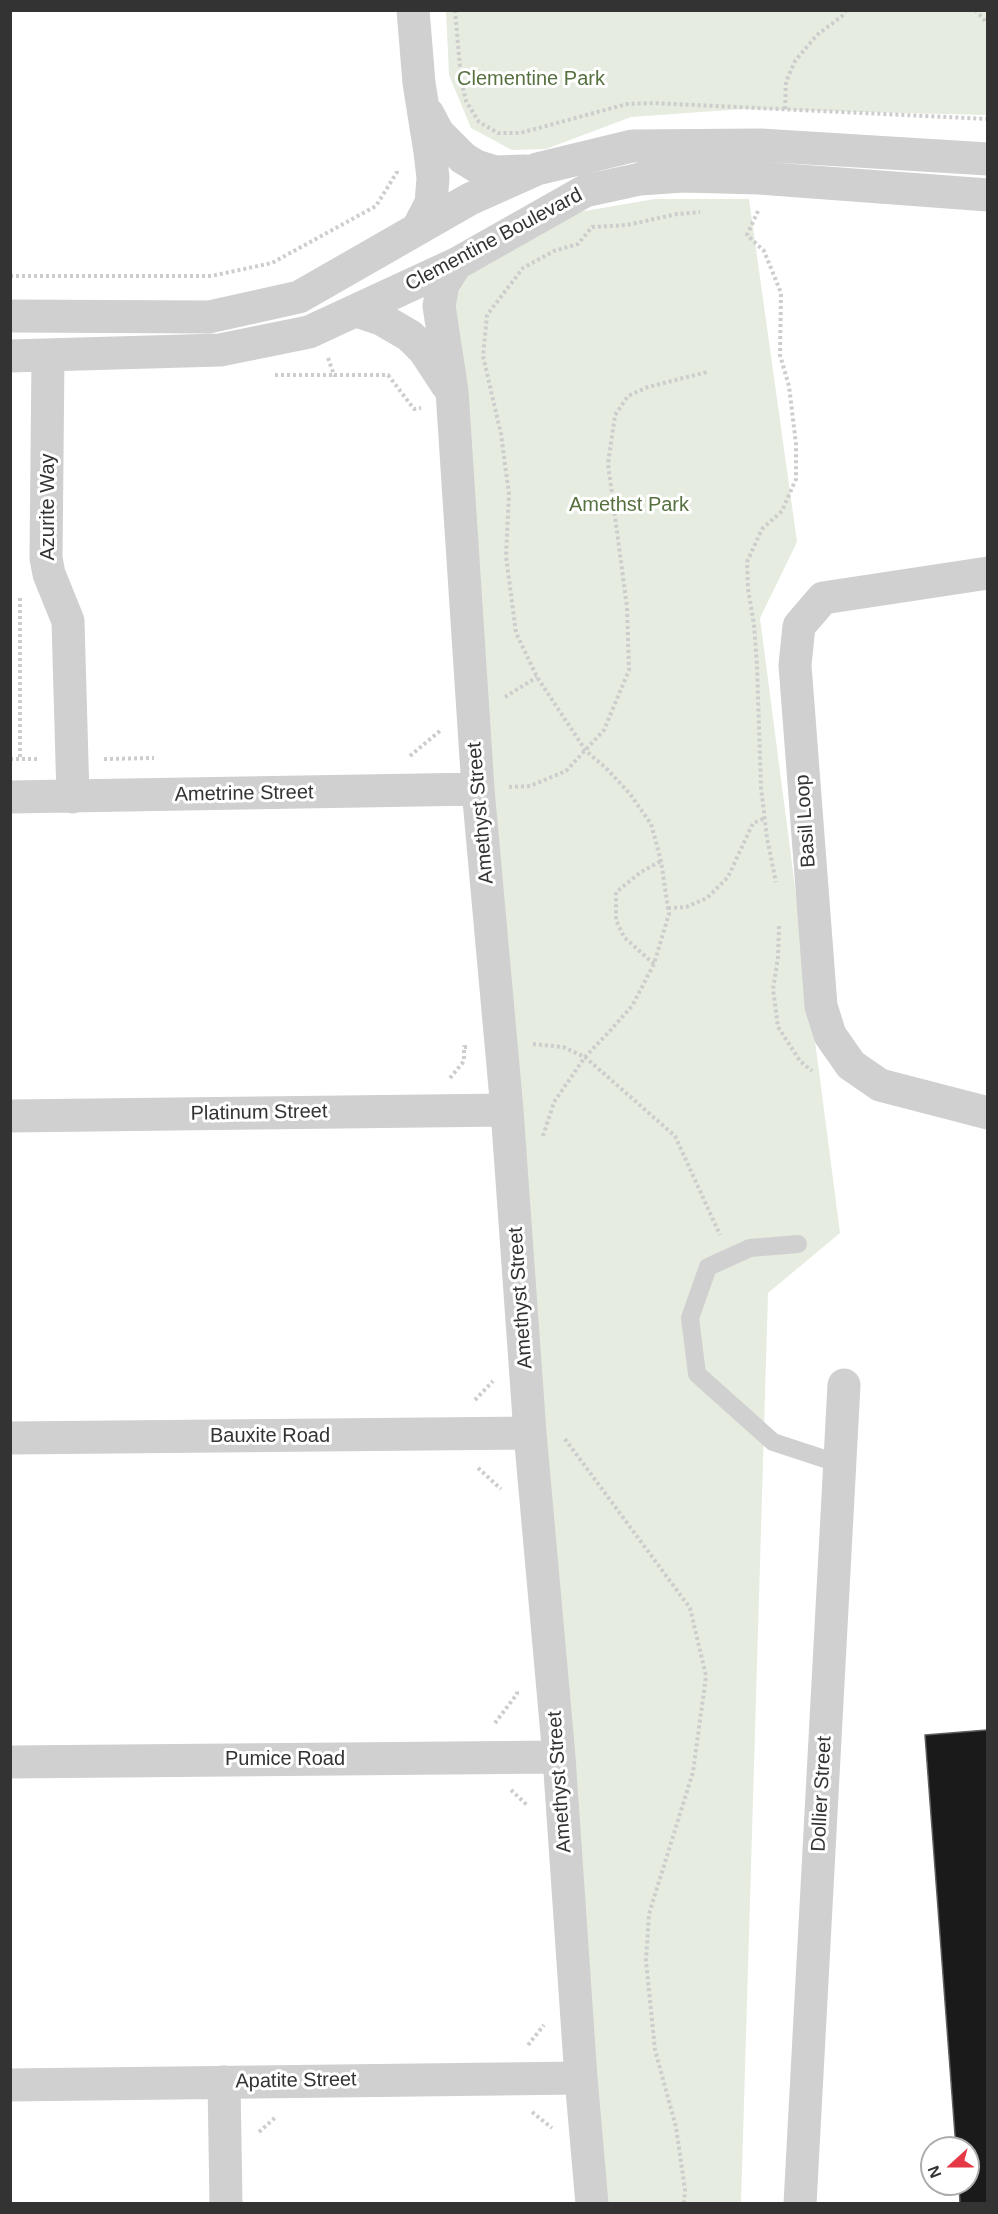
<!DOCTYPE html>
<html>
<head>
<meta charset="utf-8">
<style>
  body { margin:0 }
  #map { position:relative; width:998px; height:2214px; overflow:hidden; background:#fff; font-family:Arial,sans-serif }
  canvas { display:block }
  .frame { position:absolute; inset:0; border:12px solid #333; pointer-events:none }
  .north { position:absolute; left:920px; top:2136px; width:60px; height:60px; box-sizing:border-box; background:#fff; border:2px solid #adadad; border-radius:50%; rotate:249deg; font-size:16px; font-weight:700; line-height:24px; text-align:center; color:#333 }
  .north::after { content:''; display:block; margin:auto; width:21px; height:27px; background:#e63946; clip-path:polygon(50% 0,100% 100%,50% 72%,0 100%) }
</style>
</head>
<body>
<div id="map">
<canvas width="998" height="2214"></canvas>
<div class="frame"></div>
<div class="north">N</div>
</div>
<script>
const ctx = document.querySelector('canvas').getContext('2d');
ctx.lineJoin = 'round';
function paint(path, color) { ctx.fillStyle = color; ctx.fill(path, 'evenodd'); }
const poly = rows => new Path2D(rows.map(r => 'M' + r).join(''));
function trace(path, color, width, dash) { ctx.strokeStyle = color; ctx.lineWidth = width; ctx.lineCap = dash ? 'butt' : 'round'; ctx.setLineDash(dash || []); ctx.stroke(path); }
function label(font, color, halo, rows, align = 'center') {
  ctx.font = font + ' Arial,sans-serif'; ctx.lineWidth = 6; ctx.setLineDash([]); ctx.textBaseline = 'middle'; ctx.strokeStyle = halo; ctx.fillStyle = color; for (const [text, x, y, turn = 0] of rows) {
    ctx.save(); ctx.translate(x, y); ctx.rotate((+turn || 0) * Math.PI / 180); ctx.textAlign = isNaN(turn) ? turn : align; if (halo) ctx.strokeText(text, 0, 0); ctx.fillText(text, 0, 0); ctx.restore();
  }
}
paint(poly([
  [446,11,987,11,987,115,743,109,631,117,546,149,512,150,471,128,449,75],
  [655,199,749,199,797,542,760,618,840,1233,768,1293,741,2203,600,2203,451,305,474,266,573,213]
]), '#e6ecdf');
const building = poly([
  [987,1730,987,2204,960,2204,959,2184,968,2184,968,2148,956,2148,925,1735,987,1730]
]);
paint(building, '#1a1a1a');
trace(building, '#5f5f5f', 1.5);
trace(poly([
  [455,10,461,79,466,101,479,122,498,133,520,133,627,104,653,103,988,119],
  [975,10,988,24],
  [785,109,786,82,795,61,817,35,842,16,846,10],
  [758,211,747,235,764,251,781,293,780,355,789,386,796,444,796,479,782,511,762,529,747,562,748,589,754,625,757,666,761,787,767,838,776,882],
  [10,276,211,276,272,263,376,206,397,172,397,169],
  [328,358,334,375,388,375,414,409,421,408],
  [275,375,334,375],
  [20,598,20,759],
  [505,697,537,677],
  [410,756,441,730],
  [10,759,40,759],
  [104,759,154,758],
  [509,787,530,786,566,771,604,730,629,670,627,607,608,464,615,415,628,396,648,387,707,372],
  [668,908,686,907,707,898,728,877,753,823,765,818],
  [779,926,778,957,773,989,778,1027,800,1061,812,1071],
  [654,964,624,937,616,920,616,892,641,872,661,861],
  [533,1044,563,1047,585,1057,675,1136,720,1235],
  [450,1078,464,1061,464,1047,468,1047],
  [543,1136,554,1102,585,1057,608,1033,632,1006,654,964,669,914,668,908,661,861,651,824,630,794,606,768,586,751,537,677,516,633,506,556,509,494,501,434,483,356,487,315,523,268,554,251,578,244,592,227,627,225,677,214,700,212],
  [475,1400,493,1381],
  [565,1439,690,1608,706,1676,693,1772,649,1914,646,1961,655,2050,676,2127,685,2190,684,2204],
  [478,1468,501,1489],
  [495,1723,517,1694,517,1690],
  [511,1790,528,1806],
  [528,2045,544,2025],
  [532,2112,552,2128],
  [259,2132,277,2116]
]), '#cdcdcd', 4, [3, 3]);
trace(poly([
  [798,1244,750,1248,708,1267,690,1318,697,1374,773,1442,840,1464]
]), '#d0d0d0', 18);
trace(poly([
  [413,10,419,83,430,152,433,178,431,203,418,228],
  [428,114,438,133,463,158,476,166,495,172,525,171],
  [456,264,443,285,439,306,452,391,478,789,507,1110,530,1433,559,1757,581,2078,592,2204],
  [357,311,381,319,410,336,424,350,447,385],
  [10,316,209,317,299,297,470,199,537,169,632,146,760,145,988,159],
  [10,356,220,350,309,332,456,264,585,191,640,179,683,176,759,178,988,195],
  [48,356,46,558,49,574,68,621,73,797],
  [988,573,823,598,799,626,795,665,821,1006,830,1035,851,1065,880,1085,988,1113],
  [10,797,478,789],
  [10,1116,507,1110],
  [10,1438,530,1433],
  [10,1762,559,1757],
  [224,2082,226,2204],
  [10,2085,581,2078],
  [800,2204,844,1385]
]), '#d0d0d0', 33);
label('20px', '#56703f', '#fff', [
  ["Clementine Park",531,79],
  ["Amethst Park",629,505]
]);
label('20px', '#333', '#fff', [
  ["Clementine Boulevard",494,240,-28],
  ["Azurite Way",48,507,-90],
  ["Ametrine Street",244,794,-1],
  ["Amethyst Street",481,813,-95],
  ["Basil Loop",806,821,-94],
  ["Platinum Street",259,1113,-1],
  ["Amethyst Street",521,1298,-94],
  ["Bauxite Road",270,1436],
  ["Pumice Road",285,1759],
  ["Amethyst Street",560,1782,-94],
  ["Dollier Street",822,1794,-87],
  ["Apatite Street",296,2081,-1]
]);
</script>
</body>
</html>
